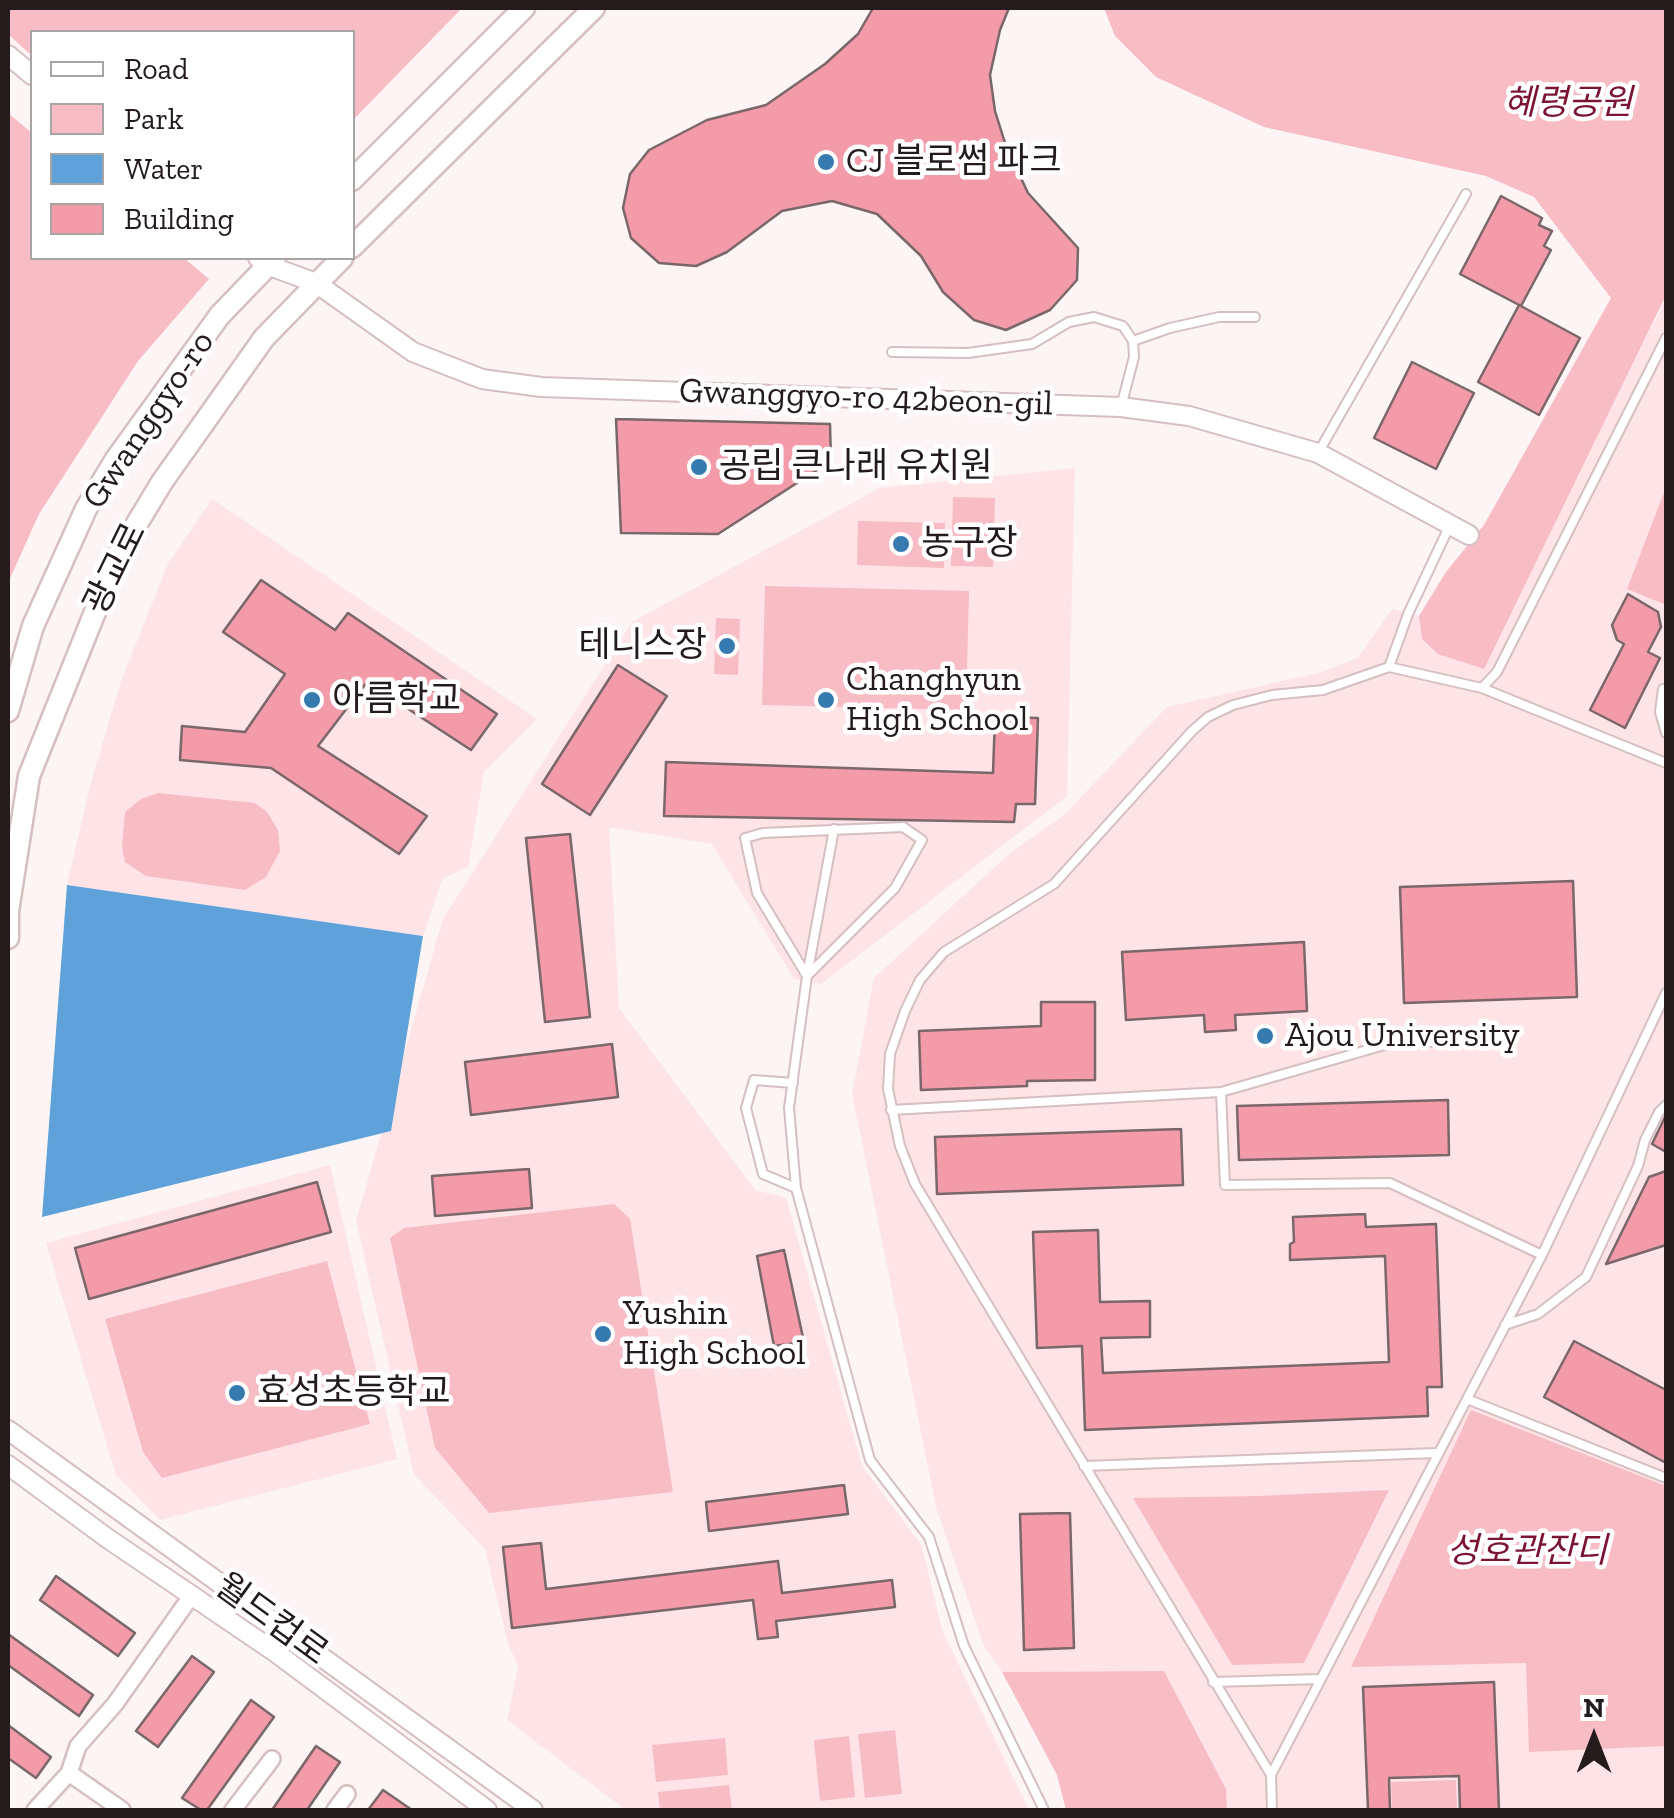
<!DOCTYPE html>
<html>
<head>
<meta charset="utf-8">
<style>
  body { margin:0 }
  #map { position:relative; width:1674px; height:1818px; overflow:hidden; background:#fdf4f5; font-family:"Zilla Slab",serif }
  canvas { display:block }
  .frame { position:absolute; inset:0; border:10px solid #231b1c; pointer-events:none }
  .legend { position:absolute; left:30px; top:30px; width:325px; height:230px; box-sizing:border-box; background:#fff; border:2px solid #a7a4a4; margin:0; padding:12px 18px; list-style:none; font-size:30px; color:#231b1c }
  .legend li { display:flex; align-items:center; gap:20px; height:50px }
  .legend b { width:50px; border:2px solid #a7a4a4 }
  .north { position:absolute; left:1544px; top:1688px; width:100px; height:100px; -webkit-text-stroke:8px #fff; paint-order:stroke; rotate:0deg; font-size:28px; font-weight:700; line-height:40px; text-align:center; color:#231b1c }
  .north::after { content:''; display:block; margin:auto; width:35px; height:45px; background:#231b1c; clip-path:polygon(50% 0,100% 100%,50% 72%,0 100%) }
</style>
</head>
<body>
<div id="map">
<canvas width="1674" height="1818"></canvas>
<div class="frame"></div>
<ul class="legend">
<li><b style="height:12px;background:#fff"></b>Road</li>
<li><b style="height:28px;background:#f8bcc4"></b>Park</li>
<li><b style="height:28px;background:#5fa2da"></b>Water</li>
<li><b style="height:28px;background:#f39ba8"></b>Building</li>
</ul>
<div class="north">N</div>
</div>
<script>
const ctx = document.querySelector('canvas').getContext('2d');
ctx.lineJoin = 'round';
function paint(path, color) { ctx.fillStyle = color; ctx.fill(path, 'evenodd'); }
const poly = rows => new Path2D(rows.map(r => 'M' + r).join(''));
function trace(path, color, width, dash) { ctx.strokeStyle = color; ctx.lineWidth = width; ctx.lineCap = dash ? 'butt' : 'round'; ctx.setLineDash(dash || []); ctx.stroke(path); }
function label(font, color, halo, rows, align = 'center') {
  ctx.font = font + ' "Zilla Slab","Noto Sans KR",serif'; ctx.lineWidth = 9; ctx.setLineDash([]); ctx.textBaseline = 'middle'; ctx.strokeStyle = halo; ctx.fillStyle = color; for (const [text, x, y, turn = 0] of rows) {
    ctx.save(); ctx.translate(x, y); ctx.rotate((+turn || 0) * Math.PI / 180); ctx.textAlign = isNaN(turn) ? turn : align; if (halo) ctx.strokeText(text, 0, 0); ctx.fillText(text, 0, 0); ctx.restore();
  }
}
paint(poly([
  [1666,295,1666,1810,1227,1810,1226,1789,1164,1671,1002,1672,984,1646,937,1511,852,1094,874,978,1010,853,1064,815,1167,707,1318,673,1358,658,1392,609,1419,616,1422,639,1656,319],
  [1075,468,1067,796,821,984,794,979,712,844,609,827,619,1008,755,1190,786,1198,862,1466,922,1546,942,1630,1029,1810,626,1810,507,1720,518,1666,508,1643,485,1549,414,1474,356,1221,443,919,632,622,880,488],
  [212,499,537,719,484,772,468,867,442,879,423,936,67,885,90,786,121,681,168,564],
  [330,1165,397,1459,160,1520,116,1475,46,1243]
]), '#fee4e7');
paint(poly([
  [8,8,462,8,353,120,352,32,32,32,32,56,8,34],
  [1104,8,1666,8,1666,295,1484,669,1438,654,1422,639,1419,616,1446,572,1484,525,1611,298,1534,197,1486,176,1264,127,1156,77,1115,36],
  [8,113,32,133,32,258,184,258,209,279,138,361,39,514,8,583],
  [1666,487,1666,605,1627,589],
  [953,497,995,498,993,567,951,566],
  [858,521,945,523,944,568,857,565],
  [765,586,969,591,966,710,762,705],
  [716,618,740,619,738,675,714,674],
  [158,793,255,803,267,812,278,830,280,851,266,877,245,890,146,876,125,862,122,847,125,812,141,799],
  [614,1204,630,1219,673,1492,489,1513,435,1448,390,1238,404,1228],
  [327,1261,370,1424,162,1478,143,1452,105,1319],
  [1471,1410,1666,1486,1666,1746,1529,1752,1526,1663,1351,1667],
  [1389,1490,1304,1663,1232,1665,1133,1498,1258,1496],
  [1164,1671,1226,1789,1227,1810,1066,1810,1057,1775,1002,1672],
  [895,1730,902,1794,865,1798,858,1734],
  [849,1736,855,1797,820,1801,814,1740],
  [725,1738,728,1775,656,1782,652,1745],
  [1456,1780,1457,1810,1392,1810,1391,1782],
  [729,1785,732,1810,660,1810,658,1792]
]), '#f8bcc4');
paint(poly([
  [67,885,423,936,391,1131,42,1217]
]), '#5fa2da');
const building = poly([
  [873,8,1009,8,1000,30,990,75,995,111,1006,146,1028,193,1078,248,1077,280,1050,310,1006,330,974,320,943,292,921,256,877,214,832,201,782,211,727,252,696,266,659,263,631,238,623,208,630,174,649,150,707,120,766,105,825,64,858,34,873,8],
  [1501,196,1542,218,1539,225,1552,231,1544,246,1551,250,1521,306,1460,274,1501,196],
  [1519,305,1580,338,1539,415,1478,382,1519,305],
  [1412,362,1474,393,1436,469,1374,438,1412,362],
  [616,419,830,424,831,461,718,534,621,533,616,419],
  [261,580,335,630,348,613,497,714,471,750,367,682,318,746,427,816,399,854,271,768,180,760,182,726,245,732,285,674,223,632,261,580],
  [1628,594,1658,612,1661,627,1648,652,1660,658,1625,728,1590,710,1624,644,1617,640,1612,625,1628,594],
  [618,665,667,696,590,815,542,784,618,665],
  [995,717,1038,718,1035,804,1016,804,1014,822,664,816,666,762,993,773,995,717],
  [570,834,590,1017,545,1022,526,838,570,834],
  [1573,881,1577,997,1404,1003,1400,887,1573,881],
  [1304,942,1307,1011,1235,1015,1236,1030,1205,1032,1204,1015,1126,1020,1122,952,1304,942],
  [1041,1002,1095,1002,1095,1080,1027,1081,1027,1086,921,1090,919,1031,1041,1026,1041,1002],
  [612,1044,618,1097,471,1115,465,1062,612,1044],
  [1448,1100,1449,1155,1239,1160,1237,1106,1448,1100],
  [1666,1115,1666,1152,1652,1144,1666,1115],
  [1181,1129,1183,1185,937,1194,935,1137,1181,1129],
  [529,1169,532,1208,435,1216,432,1176,529,1169],
  [1666,1171,1666,1245,1606,1264,1649,1177,1666,1171],
  [317,1182,331,1232,89,1299,75,1248,317,1182],
  [1365,1214,1366,1227,1436,1224,1442,1387,1427,1387,1428,1416,1085,1430,1082,1346,1037,1348,1033,1232,1098,1230,1100,1302,1150,1301,1150,1337,1101,1338,1103,1373,1389,1362,1385,1256,1290,1260,1290,1244,1294,1242,1293,1217,1365,1214],
  [784,1250,804,1342,774,1346,757,1256,784,1250],
  [1574,1341,1666,1390,1666,1463,1544,1397,1574,1341],
  [844,1485,848,1514,709,1531,706,1502,844,1485],
  [1070,1513,1074,1648,1024,1650,1020,1514,1070,1513],
  [541,1543,546,1589,778,1561,782,1593,892,1580,895,1607,776,1621,778,1637,758,1639,753,1600,512,1628,503,1547,541,1543],
  [56,1576,135,1633,118,1656,40,1600,56,1576],
  [8,1634,93,1695,79,1716,8,1665,8,1634],
  [192,1656,214,1672,158,1747,136,1731,192,1656],
  [1494,1682,1499,1810,1460,1810,1459,1776,1389,1778,1390,1810,1368,1810,1363,1687,1494,1682],
  [251,1700,274,1717,207,1810,201,1810,182,1798,251,1700],
  [8,1725,51,1757,36,1778,8,1758,8,1725],
  [316,1746,340,1762,307,1810,272,1810,316,1746],
  [383,1790,412,1810,368,1810,383,1790]
]);
paint(building, '#f39ba8');
trace(building, '#7a6769', 2.5);
const service = poly([
  [1133,341,1170,328,1219,317,1255,317],
  [892,352,968,353,1032,344,1069,322,1094,317,1123,326,1133,341,1134,357,1121,407],
  [1318,453,1466,194],
  [1389,667,1408,614,1450,525],
  [1482,688,1497,672,1666,338],
  [1663,689,1660,712,1666,733],
  [903,827,922,840,895,888,807,976,757,893,745,838,763,833,903,827],
  [834,829,807,976,789,1108,796,1188,870,1460,929,1537,964,1646,1044,1810],
  [1487,1039,1388,1044,1221,1092,1225,1185,1390,1183,1542,1255],
  [793,1083,754,1080,746,1108,763,1174,796,1188],
  [891,1110,1221,1092],
  [1505,1325,1538,1314,1586,1277,1638,1166,1645,1140,1659,1112,1666,1105],
  [1467,1399,1666,1478],
  [1084,1466,1436,1453],
  [1213,1682,1320,1679],
  [1271,1775,915,1184,900,1146,888,1089,890,1054,905,1011,920,980,944,952,1054,884,1192,731,1208,717,1233,705,1272,695,1323,690,1389,667,1482,688,1666,763],
  [1272,1810,1271,1775,1542,1255,1666,993]
]);
const minor = poly([
  [69,1773,122,1810],
  [35,1810,69,1773,78,1746,115,1704,192,1595],
  [233,1810,272,1759],
  [335,1810,347,1794]
]);
const tertiary = poly([
  [8,55,32,75],
  [258,258,267,265,316,283,413,352,482,379,541,387,1121,407,1189,416,1318,453,1469,535],
  [8,1430,533,1810],
  [8,1465,107,1538,275,1652,487,1810]
]);
const secondary = poly([
  [352,180,524,8],
  [352,247,594,8],
  [8,711,33,626,86,509,116,459,220,315,275,258],
  [8,938,8,911,29,776,118,555,162,482,264,338,342,258]
]);
trace(service, '#d5bfc1', 12);
trace(minor, '#d5bfc1', 20);
trace(tertiary, '#d5bfc1', 22);
trace(secondary, '#d5bfc1', 25);
trace(service, '#fff', 8);
trace(minor, '#fff', 15);
trace(tertiary, '#fff', 18);
trace(secondary, '#fff', 20);
for (const [x, y, r, color] of [
  [826,162,10,"#367bb0"],
  [699,467,10,"#367bb0"],
  [901,544,10,"#367bb0"],
  [727,646,10,"#367bb0"],
  [312,700,10,"#367bb0"],
  [826,700,10,"#367bb0"],
  [1265,1036,10,"#367bb0"],
  [603,1334,10,"#367bb0"],
  [237,1393,10,"#367bb0"]
]) { const dot = new Path2D(); dot.arc(x, y, r, 0, 2 * Math.PI); ctx.fillStyle = color; ctx.fill(dot); trace(dot, '#fff', 4); }
label('italic 35px', '#7b1432', '#fff', [
  ["혜령공원",1568,104],
  ["성호관잔디",1527,1552]
]);
label('35px', '#231b1c', '#fff', [
  ["CJ 블로썸 파크",846,162],
  ["공립 큰나래 유치원",719,467],
  ["농구장",921,544],
  ["테니스장",707,646,"right"],
  ["Changhyun",846,680],
  ["High School",846,720],
  ["아름학교",332,700],
  ["Ajou University",1285,1036],
  ["Yushin",623,1314],
  ["High School",623,1354],
  ["효성초등학교",257,1393]
], 'left');
label('35px', '#231b1c', '#fff', [
  ["Gwanggyo-ro 42beon-gil",866,398,2],
  ["Gwanggyo-ro",149,420,-56],
  ["광교로",116,569,-64],
  ["월드컵로",271,1620,36]
]);
</script>
</body>
</html>
